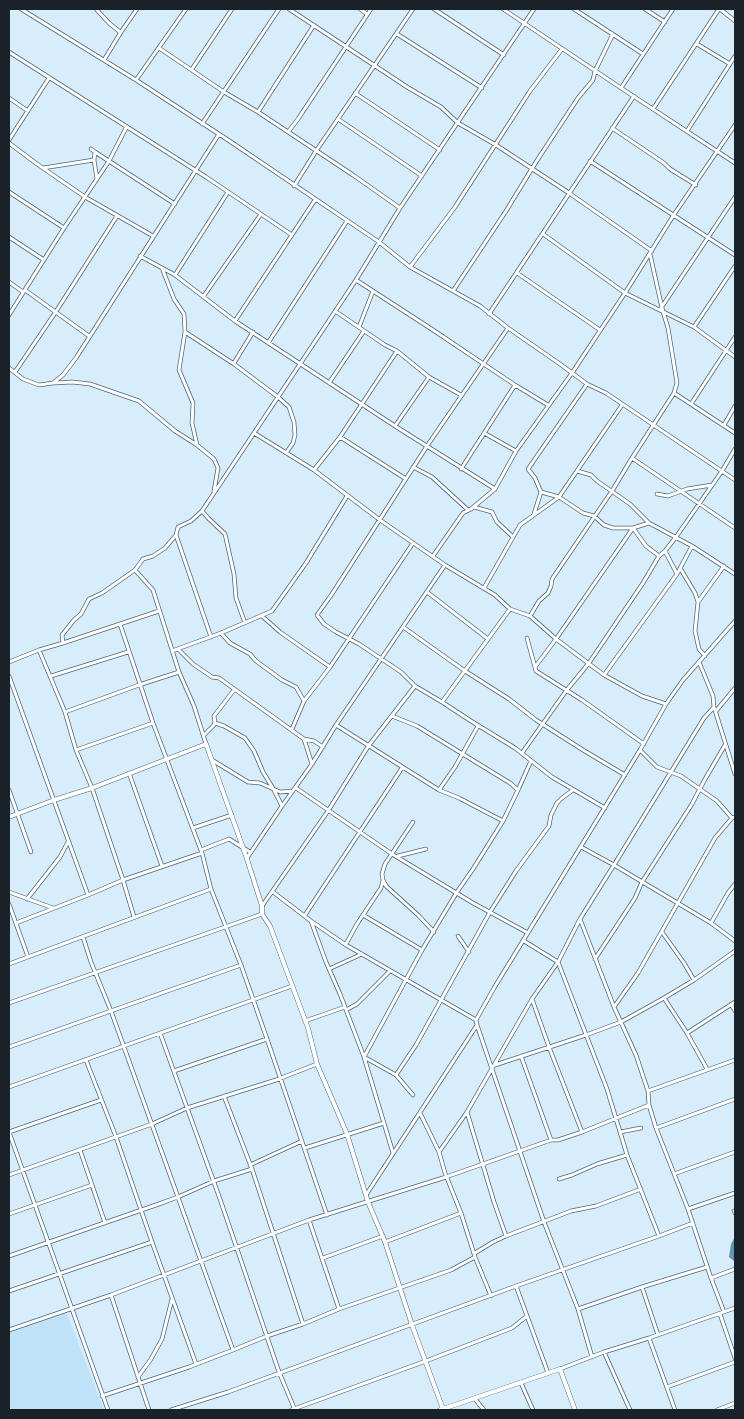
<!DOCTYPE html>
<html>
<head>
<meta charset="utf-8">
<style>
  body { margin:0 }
  #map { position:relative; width:744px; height:1419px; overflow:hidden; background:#d8edfb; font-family:Barlow,sans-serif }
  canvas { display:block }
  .frame { position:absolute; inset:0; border:10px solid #182228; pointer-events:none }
</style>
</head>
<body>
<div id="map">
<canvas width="744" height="1419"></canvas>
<div class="frame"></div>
</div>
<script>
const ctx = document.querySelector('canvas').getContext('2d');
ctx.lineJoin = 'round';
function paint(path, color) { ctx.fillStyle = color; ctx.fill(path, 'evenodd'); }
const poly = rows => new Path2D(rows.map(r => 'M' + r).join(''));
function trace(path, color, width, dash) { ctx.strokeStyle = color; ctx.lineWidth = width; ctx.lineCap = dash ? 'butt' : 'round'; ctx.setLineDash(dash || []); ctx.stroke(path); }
paint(poly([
  [66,1311,104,1410,9,1410,9,1332]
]), '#c0e2f8');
paint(poly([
  [735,1237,735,1261,734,1261,729,1257,731,1244]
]), '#6393b0');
const minor = poly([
  [21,9,136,80,228,140,379,242,410,267,480,306,508,328,560,364,587,384,606,393,735,480],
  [96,9,109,23,120,32],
  [289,9,407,87,441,107,458,123,496,145,569,193,652,251],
  [360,9,367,14],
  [434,9,504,55],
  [503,9,621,88,735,163],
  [574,9,643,54],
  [645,9,665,22],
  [720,9,735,21],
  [397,34,482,88],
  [697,44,730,64],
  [159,48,224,92,258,112,353,175,400,208],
  [9,52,206,177,292,235],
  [104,60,121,32,137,9],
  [192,69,232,9],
  [136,80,186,9],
  [621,88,673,9],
  [355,93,440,150],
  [9,98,28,111],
  [653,109,719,9],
  [258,112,314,25],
  [338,119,422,176],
  [202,124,279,9],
  [612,128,664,163,670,169,696,185],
  [687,131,735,56],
  [288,132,298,119,371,9],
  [9,140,49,78],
  [9,143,37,164,85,197,153,236],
  [91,149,95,152,94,160,97,179],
  [95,152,175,204],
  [590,161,735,255],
  [43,168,94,160],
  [294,186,316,151,413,9],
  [9,192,64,228],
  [543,234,625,293,694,327,735,357],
  [9,237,44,260],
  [140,256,175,275,235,321,395,426,495,489],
  [410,267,455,207,530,91,562,49],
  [162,268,174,299,184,314,185,332,179,370,193,403,192,423,197,445],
  [517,273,600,330],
  [175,275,228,192],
  [356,280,430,328,515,385,548,405],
  [9,282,23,292],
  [25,290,89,336],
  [453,291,506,211,536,162,578,98,593,80,595,71,613,34],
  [203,297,261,214],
  [661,308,735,197],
  [335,311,385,345,397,351,429,377,461,395],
  [489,314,634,96],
  [9,315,64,228,109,161,126,128],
  [235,321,315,200],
  [359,327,373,291],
  [694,327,735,266],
  [508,328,427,446,332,594,317,615,324,624,336,632,359,644,401,672,415,686,442,702,471,721,515,748,552,777,605,808],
  [185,332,234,364,278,397,289,407,294,422,295,435,293,443,286,453],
  [268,343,347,221],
  [234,363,253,332],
  [9,368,23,379,39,385,53,383,63,375,76,358,219,134],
  [15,372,55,313,117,216],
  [54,383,72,382,90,384,139,401,175,431,197,445,214,459,218,468,214,491],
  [329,383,364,331],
  [674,393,735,433],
  [691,404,735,337],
  [724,425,735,406],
  [395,426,429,377],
  [254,433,314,470,380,520,445,565,495,595,510,609,530,616,556,639,604,675,642,696,666,704],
  [484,433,516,451],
  [340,437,406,479],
  [632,458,735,528],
  [413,467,432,477,468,510],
  [461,469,515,385],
  [314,470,340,437,397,351],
  [577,471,591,475,597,481,630,504,649,523,692,546,735,574],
  [541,492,535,478,528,469,587,384],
  [657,494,668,496,687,489,712,485],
  [474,507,492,512,497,522,513,537],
  [202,511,208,518,225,534,234,574,236,598,245,623],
  [534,514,541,492,559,497,583,513,594,516,604,525,613,528,633,528,646,546,659,556],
  [176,535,211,637],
  [665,551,677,574],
  [433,556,463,513,471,509,495,489,516,451,572,373,625,293,673,216,735,125],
  [680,568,695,593,698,602,695,631,699,649,705,656],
  [135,570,153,590,179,672,194,706,206,744],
  [484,588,520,525,559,497,622,405],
  [427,592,488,639],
  [698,602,724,566],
  [262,616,280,632,330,667],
  [530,616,539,601,548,593,551,586,552,579,612,491,632,458,674,393,677,383,668,328,662,308,650,254],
  [120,624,153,723,202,853,211,889,241,965,267,1039,327,1215],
  [403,627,465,671,509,699,536,720,583,750,625,775],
  [221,633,230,643,250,654,256,661,282,680,296,687,304,701],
  [527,638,536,671,582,700,644,744],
  [63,643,62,635,74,620,81,614,89,599,102,593,135,570,143,559,153,556,165,548,176,535,178,527,191,521,202,511,356,280,400,208,534,9],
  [178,649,193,664,212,677,219,678,304,739,314,741,323,747],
  [39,650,65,712,76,750,92,788,123,880,134,917],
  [172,651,221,633,272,611,306,563,347,496],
  [9,662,39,650,63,643,159,611],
  [699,662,713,696,714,707,735,774],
  [535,667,556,639,633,528,649,523],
  [604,675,677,574,692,546],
  [9,676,88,895],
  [51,676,128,652],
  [442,702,510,609],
  [714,707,704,718,614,865,711,923,735,941],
  [716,711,735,688],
  [65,712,139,685,179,672],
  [392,716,417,726,510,783,518,790],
  [215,723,224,726,245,738,254,751,263,772,274,790,282,806],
  [336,725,439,790,459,798,503,821],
  [292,729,304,701,330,667,413,543],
  [204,735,213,726,215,723,214,716,234,690],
  [304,739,312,764],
  [76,750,153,723],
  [640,750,657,767,681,776,717,801,732,818],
  [522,753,566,691,589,663,643,583,659,556,665,551,676,537,722,471,735,449],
  [212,760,248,782,260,783,280,792,293,791],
  [129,773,162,866],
  [296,788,392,854,473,903,528,933],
  [9,790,31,852],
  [439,790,455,767,478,726],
  [193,828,232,815],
  [201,850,229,839,250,852],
  [398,856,426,849],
  [247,858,282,806,312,764,336,725,445,565],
  [383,880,386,886,418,915,434,932],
  [9,892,53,908],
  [273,892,311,921,346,945,476,1020],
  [27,899,60,857,68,842],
  [9,904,28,957],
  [262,906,328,811,369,745,415,686],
  [305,915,402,768],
  [363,915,422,950],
  [580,919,614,1007,636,1055,648,1091,649,1105,656,1128,688,1209,711,1278,724,1312],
  [311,921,326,962,340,994,364,1057,393,1153],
  [16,923,88,895,123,880,202,853],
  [711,923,728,893,735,884],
  [662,932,684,963,694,980],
  [458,936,469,952],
  [83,937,91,962,111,1011,233,1350],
  [524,941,558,962,607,1089,627,1155,659,1236],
  [346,944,357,924,381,888,383,880,382,874,385,864,413,822],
  [595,959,635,898,642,882,692,804,704,781,725,745],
  [9,964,211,889],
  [329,969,362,954],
  [664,998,687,1033,707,1069],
  [532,999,549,1047,582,1132],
  [9,1003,262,914],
  [731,1004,735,1011],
  [614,1007,638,973,715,838,732,818,735,817],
  [346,1010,357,1004,390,971],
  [305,1021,345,1007],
  [477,1025,544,1222,578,1309,592,1357],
  [160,1033,220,1199,279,1372,295,1410],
  [687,1033,735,1002],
  [9,1047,241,965],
  [521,1056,551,1140],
  [86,1060,116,1137,152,1242,196,1364],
  [495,1065,586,1035,621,1022,664,998,694,980,735,951],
  [174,1071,267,1039],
  [396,1075,416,1045,490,912,516,871,549,826,551,815,557,803,562,798,573,790],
  [9,1087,292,986],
  [648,1091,735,1060],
  [413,1095,396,1075,364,1057,422,950,457,892,473,869,503,821,518,790,531,761],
  [224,1096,252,1169,303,1324],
  [467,1112,494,1202,506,1236],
  [420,1113,439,1152,445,1173,461,1213,475,1257,491,1296],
  [656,1128,735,1099],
  [9,1132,108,1410],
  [9,1132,101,1100],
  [620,1132,641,1128],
  [305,1148,384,1123],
  [439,1152,467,1112,532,999,558,962,580,919,614,865,581,847],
  [250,1165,302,1141],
  [674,1174,735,1152],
  [9,1175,152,1124,187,1108,276,1080,317,1064],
  [559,1179,572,1175,597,1164,627,1155],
  [92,1185,105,1223],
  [366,1195,477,1025,476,1020,494,988,640,750,666,704,683,680,735,621],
  [688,1209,735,1193],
  [734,1211,735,1213],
  [9,1214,92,1185,80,1150],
  [309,1220,339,1309],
  [385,1242,461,1213],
  [475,1253,493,1242,506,1236,571,1211,596,1206,641,1189],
  [9,1256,156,1205,178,1197,214,1181,252,1169],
  [323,1258,383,1236],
  [711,1278,735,1269],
  [516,1286,548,1373],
  [642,1287,658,1335],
  [9,1291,152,1242],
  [111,1295,149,1410],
  [578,1309,642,1287,707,1267],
  [720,1314,735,1358],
  [9,1330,111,1295,309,1220,446,1177,551,1140,558,1140,582,1132,649,1105],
  [649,1338,675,1410],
  [604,1352,630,1410],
  [560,1369,604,1352,649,1338,735,1308],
  [138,1377,151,1359,162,1339,172,1299],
  [521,1383,533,1410],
  [667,1387,735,1362],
  [102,1396,189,1367,233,1350,267,1336,303,1324,339,1309,451,1270,475,1257],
  [475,1399,484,1410],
  [171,1410,228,1392,516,1286,659,1236,693,1223],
  [291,1410,426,1361,512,1328,527,1316],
  [717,1410,735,1403]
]);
const tertiary = poly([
  [9,817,54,800,92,788,206,744,247,859,262,906,262,914,270,926,308,1028,317,1064,347,1134,368,1202,385,1242,412,1325,443,1409],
  [440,1410,560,1369,575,1410]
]);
trace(minor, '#4e6675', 4.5);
trace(tertiary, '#4e6675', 5);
trace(minor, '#fff', 3);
trace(tertiary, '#fff', 4);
</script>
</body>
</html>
